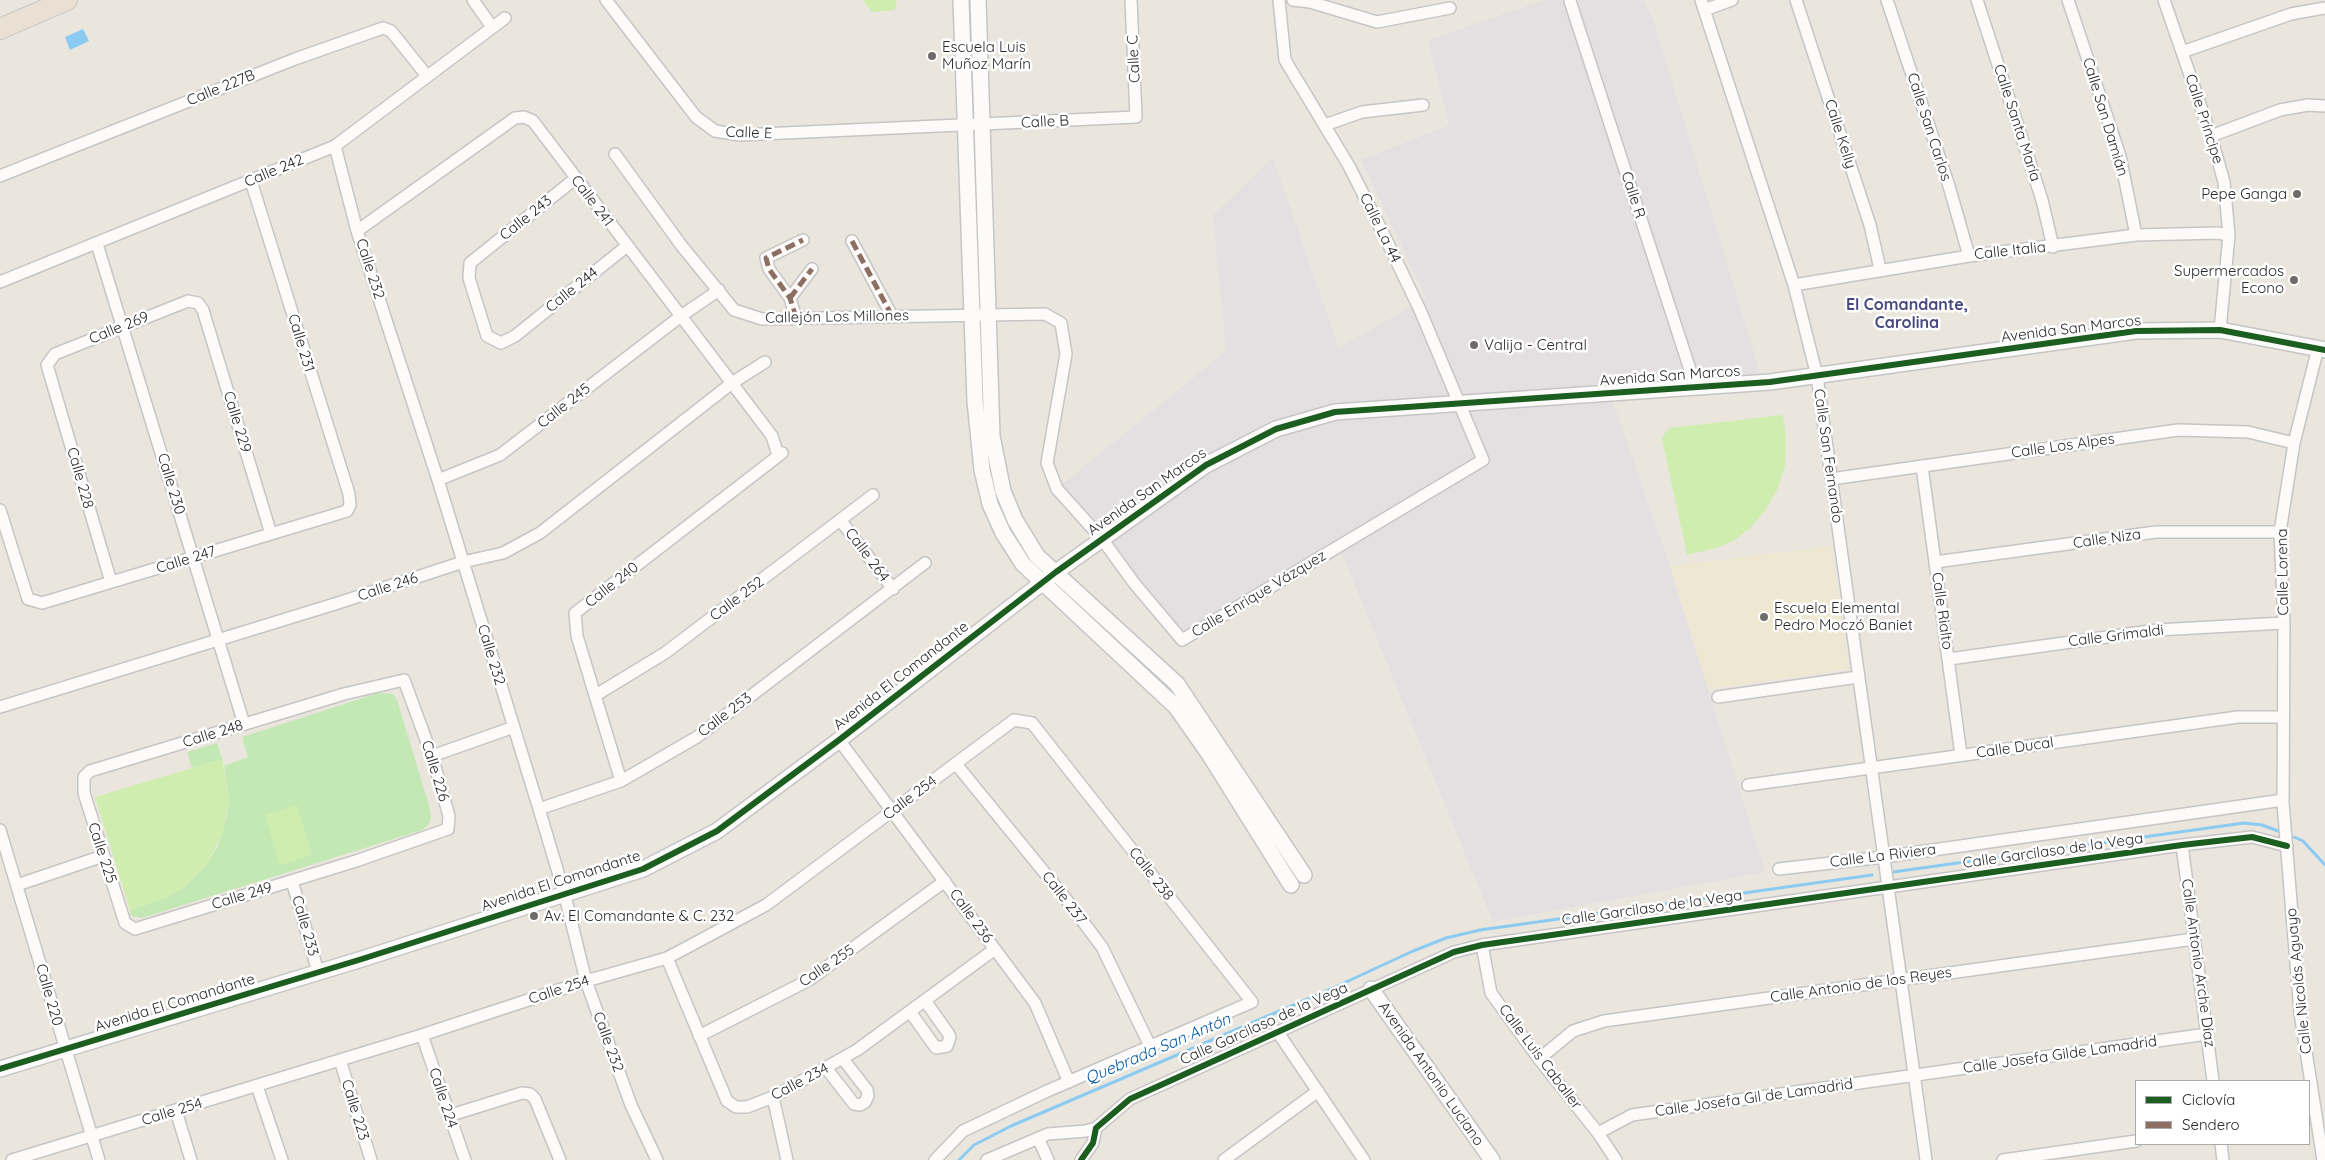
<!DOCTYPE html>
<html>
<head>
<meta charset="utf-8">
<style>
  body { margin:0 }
  #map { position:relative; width:2325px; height:1160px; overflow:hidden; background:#eae6de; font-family:Quicksand,sans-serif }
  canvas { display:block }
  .legend { position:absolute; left:2135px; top:1080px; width:175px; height:65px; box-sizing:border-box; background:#fff; border:1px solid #aaa; margin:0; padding:6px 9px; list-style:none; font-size:15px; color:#2a2a2a }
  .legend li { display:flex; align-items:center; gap:10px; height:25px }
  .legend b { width:25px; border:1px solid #aaa }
</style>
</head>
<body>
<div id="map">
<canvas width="2325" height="1160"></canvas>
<ul class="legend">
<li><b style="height:6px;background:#1b5e20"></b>Ciclovía</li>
<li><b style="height:6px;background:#8d6e63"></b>Sendero</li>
</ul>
</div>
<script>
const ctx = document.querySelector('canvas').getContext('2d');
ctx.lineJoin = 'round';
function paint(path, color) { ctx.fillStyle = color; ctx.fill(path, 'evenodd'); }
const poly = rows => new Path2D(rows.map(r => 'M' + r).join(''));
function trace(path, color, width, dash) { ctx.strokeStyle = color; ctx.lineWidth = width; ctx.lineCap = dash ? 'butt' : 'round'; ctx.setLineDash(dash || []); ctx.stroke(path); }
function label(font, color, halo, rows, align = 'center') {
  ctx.font = font + ' Quicksand,sans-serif'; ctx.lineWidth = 5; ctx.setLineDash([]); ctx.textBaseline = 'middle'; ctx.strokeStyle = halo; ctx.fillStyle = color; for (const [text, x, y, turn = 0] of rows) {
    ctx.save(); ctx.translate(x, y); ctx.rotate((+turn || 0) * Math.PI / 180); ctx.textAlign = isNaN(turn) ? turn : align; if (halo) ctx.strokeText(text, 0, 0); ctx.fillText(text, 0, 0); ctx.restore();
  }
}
paint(poly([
  [1544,0,1644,0,1654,22,1762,379,1610,393,1670,566,1765,872,1493,922,1342,554,1206,630,1181,650,1096,541,1054,491,1226,351,1213,215,1273,158,1339,348,1426,298,1361,160,1449,125,1428,40]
]), '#e4e0e2');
paint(poly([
  [1831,546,1848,669,1708,689,1670,566]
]), '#eee8d2');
paint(poly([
  [378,693,393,694,397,700,429,805,431,819,428,825,422,830,142,918,131,916,130,910,166,898,183,888,208,863,217,847,227,816,229,799,224,766,248,757,242,737],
  [217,743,222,759,192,768,187,752]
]), '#c4e8b4');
paint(poly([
  [863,0,897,0,895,10,872,12],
  [1783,415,1786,439,1785,466,1777,490,1764,512,1751,527,1735,540,1716,548,1687,555,1662,439,1665,433,1670,428],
  [222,759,229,799,223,831,208,863,183,888,166,898,130,910,95,797],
  [297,805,312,855,280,865,265,815]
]), '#d0edb0');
paint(poly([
  [83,29,89,41,70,50,65,37]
]), '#8bcbf2');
trace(poly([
  [2294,837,2303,841,2325,865],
  [1893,872,2244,823,2262,825,2278,831],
  [959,1160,974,1145,1011,1126,1331,989,1413,951,1446,938,1480,930,1872,875]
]), '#8bcbf2', 3);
const street = poly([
  [473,0,492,27],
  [606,0,696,117,715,131,740,135,1136,117,1131,0],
  [1293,0,1310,2,1377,22,1450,8],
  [1701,0,1794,285,1817,376,1926,1160],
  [1796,0,1870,225,1880,269],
  [1887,0,1949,186,1969,256],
  [1977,0,2042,200,2053,247],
  [2068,0,2120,156,2136,235],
  [2164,0,2211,136,2224,182,2229,235,2220,330],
  [1570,1,1696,388],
  [1704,10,1732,0],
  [2182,52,2291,14,2325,8],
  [1325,125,1362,112,1423,105],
  [2211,136,2280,110,2308,105,2325,106],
  [335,146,357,231,438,480,539,809,564,892,586,981,631,1105,657,1160],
  [615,154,681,245,734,310,762,319,1045,314,1061,323,1066,354,1047,463,1057,489,1102,539,1134,583,1182,640,1483,460,1420,310,1383,233,1349,166,1285,60,1279,0],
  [0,176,295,59,383,28,391,31,427,76],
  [576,178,470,263,469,278,487,336,501,343,515,336,627,246],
  [357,231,515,118,524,117,533,121,772,436,777,452,782,453,575,613,577,636,621,781],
  [852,241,892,316],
  [97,244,244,724],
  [0,282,335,146,505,18],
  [1794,285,1969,256,2136,235,2217,233,2229,235],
  [790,298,812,269],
  [796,318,790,298,769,269,766,258,803,240],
  [2318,348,2294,443,2280,532,2284,623,2283,803,2300,1013,2323,1160],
  [1922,466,1961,755],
  [1831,479,2178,430,2248,432,2294,443],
  [438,480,500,455,681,316,719,290],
  [0,510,28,599,42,603,347,511,350,505,349,494,251,181],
  [841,521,893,589],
  [1935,562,2156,532,2280,532],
  [111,582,47,365,55,354,188,301,198,303,203,310,271,534],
  [1949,659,2157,630,2284,623],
  [404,680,432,756,449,816,448,829,356,861,135,929,125,923,84,793,84,777,90,771,344,694,404,680],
  [596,695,665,653,873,495],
  [1718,697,1858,677],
  [0,707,338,603,463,562,503,553,540,533,732,383,765,362],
  [839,740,1035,1003,1069,1082],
  [432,756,514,727],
  [956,764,1066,899,1102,947,1150,1046],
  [1748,785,2238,717,2283,717],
  [539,809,621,781,697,737,925,563],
  [0,830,99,1160],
  [2182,845,2213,1081],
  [1779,869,1884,857,2283,800],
  [292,881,318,972],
  [17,885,103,856],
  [1482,945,1491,993,1539,1059,1598,1133,1616,1160],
  [667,958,727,1101,736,1107,747,1107,773,1097,857,1050,995,949],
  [911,1013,936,1048,947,1046,950,1037,948,1033,926,1002],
  [1277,1031,1364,1160],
  [422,1035,465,1160],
  [699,1036,809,980,945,881],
  [1539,1059,1573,1031,1604,1021,2194,939],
  [340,1060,371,1160],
  [826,1068,854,1104,860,1105,865,1102,868,1096,867,1090,843,1059],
  [257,1086,282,1160],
  [773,1097,787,1160],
  [176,1111,191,1160],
  [448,1116,522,1093,530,1094,535,1099,560,1160],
  [1598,1133,1632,1115,2207,1034],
  [1038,1138,1048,1160],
  [2221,1144,2223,1160],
  [12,1160,422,1035,586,981,667,958,766,905,1014,720,1032,723,1252,1002,1045,1092,963,1131,935,1160],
  [987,1160,1048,1134,1086,1131,1096,1128],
  [1081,1160,1093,1143,1096,1128,1130,1099,1454,952,1482,945,2182,845,2252,837,2287,846],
  [1224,1160,1318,1091],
  [2003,1160,2136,1141]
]);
const secondary = poly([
  [961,0,975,401,982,470,990,504,1003,533,1023,564,1176,707,1209,754,1291,885],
  [978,0,992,436,1003,491,1015,520,1037,556,1177,684,1304,875],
  [1371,989,1492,1160],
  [0,1069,362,959,643,869,717,831,839,740,1056,572,1206,465,1276,429,1335,412,1770,382,2136,331,2220,330,2325,350]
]);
const highway = poly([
  [0,29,67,0]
]);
trace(street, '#c6c5c5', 14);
trace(secondary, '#c6c5c5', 18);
trace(highway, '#c5c4c0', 22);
trace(street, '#fcfbfa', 11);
trace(secondary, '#fcfbfa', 15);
trace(highway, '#e9dfd3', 20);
trace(poly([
  [852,241,892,316],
  [790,298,812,269],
  [796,318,790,298,769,269,766,258,803,240]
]), '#8d6e63', 5, [10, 5]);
trace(poly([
  [0,1069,362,959,643,869,717,831,839,740,1056,572,1206,465,1276,429,1335,412,1770,382,2136,331,2220,330,2325,350],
  [1081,1160,1093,1143,1096,1128,1130,1099,1454,952,1482,945,2182,845,2252,837,2287,846]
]), '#1b5e20', 6);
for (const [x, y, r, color] of [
  [932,56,5,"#6d6c69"],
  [2297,194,5,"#6d6c69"],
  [2294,280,5,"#6d6c69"],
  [1474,345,5,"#6d6c69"],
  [1764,617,5,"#6d6c69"],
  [534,916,5,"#6d6c69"]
]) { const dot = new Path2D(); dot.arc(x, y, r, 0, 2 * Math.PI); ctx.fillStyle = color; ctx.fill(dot); trace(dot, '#fff', 2); }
label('15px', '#2a2a2a', '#fff', [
  ["Escuela Luis",942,47],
  ["Muñoz Marín",942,64],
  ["Pepe Ganga",2287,194,"right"],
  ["Supermercados",2284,271,"right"],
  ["Econo",2284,288,"right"],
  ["Valija - Central",1484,345],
  ["Escuela Elemental",1774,608],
  ["Pedro Moczó Baniet",1774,625],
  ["Av. El Comandante & C. 232",544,916]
], 'left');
label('15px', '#2a2a2a', '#fff', [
  ["Calle C",1134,59,-93],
  ["Calle 227B",221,88,-22],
  ["Calle San Damián",2105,117,73],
  ["Calle Príncipe",2204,119,72],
  ["Calle B",1045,122,-3],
  ["Calle Santa María",2017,123,72],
  ["Calle San Carlos",1929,127,72],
  ["Calle E",749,133,2],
  ["Calle Kelly",1840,134,72],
  ["Calle 242",274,171,-23],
  ["Calle R",1633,195,72],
  ["Calle 241",592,201,53],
  ["Calle 243",526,218,-39],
  ["Calle La 44",1380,228,64],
  ["Calle Italia",2010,251,-6],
  ["Calle 232",370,269,72],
  ["Calle 244",572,290,-39],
  ["Callejón Los Millones",837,317,-1],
  ["Calle 269",119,328,-22],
  ["Avenida San Marcos",2071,329,-7],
  ["Calle 231",301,343,73],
  ["Avenida San Marcos",1670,376,-4],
  ["Calle 245",564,406,-38],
  ["Calle 229",237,422,73],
  ["Calle Los Alpes",2063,446,-8],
  ["Calle San Fernando",1828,456,82],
  ["Calle 228",80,478,74],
  ["Calle 230",171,484,73],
  ["Avenida San Marcos",1147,492,-35],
  ["Calle Niza",2107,539,-8],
  ["Calle 264",867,555,53],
  ["Calle 247",186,560,-17],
  ["Calle Lorena",2283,572,-91],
  ["Calle 240",612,585,-38],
  ["Calle 246",388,587,-18],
  ["Calle Enrique Vázquez",1259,594,-31],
  ["Calle 252",737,599,-37],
  ["Calle Rialto",1942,611,82],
  ["Calle Grimaldi",2116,636,-7],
  ["Calle 232",491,655,73],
  ["Avenida El Comandante",901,676,-38],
  ["Calle 253",725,715,-37],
  ["Calle 248",213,734,-17],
  ["Calle Ducal",2015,748,-8],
  ["Calle 226",435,771,73],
  ["Calle 254",910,798,-37],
  ["Calle Garcilaso de la Vega",2053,851,-8],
  ["Calle 225",102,853,72],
  ["Calle La Riviera",1883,856,-7],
  ["Calle 238",1151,874,52],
  ["Avenida El Comandante",561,881,-18],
  ["Calle 249",242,896,-17],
  ["Calle 237",1064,898,52],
  ["Calle Garcilaso de la Vega",1652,908,-8],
  ["Calle 236",971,916,54],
  ["Calle 233",305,926,74],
  ["Calle Antonio Arche Díaz",2198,963,82],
  ["Calle 255",827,966,-34],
  ["Calle Nicolás Aguayo",2299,981,-96],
  ["Calle Antonio de los Reyes",1861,985,-8],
  ["Calle 254",559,990,-18],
  ["Calle 220",49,995,74],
  ["Avenida El Comandante",175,1003,-17],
  ["Calle Garcilaso de la Vega",1264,1024,-24],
  ["Calle 232",608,1042,70],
  ["Calle Josefa Gilde Lamadrid",2060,1055,-8],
  ["Calle Luis Caballer",1540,1057,53],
  ["Avenida Antonio Luciano",1431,1074,55],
  ["Calle 234",800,1082,-28],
  ["Calle 224",443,1098,72],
  ["Calle Josefa Gil de Lamadrid",1754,1098,-8],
  ["Calle 223",355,1110,73],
  ["Calle 254",172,1112,-17]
]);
label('bold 16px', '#464880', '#fff', [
  ["El Comandante,",1907,305],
  ["Carolina",1907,323]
]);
label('italic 16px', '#0059a8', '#fff', [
  ["Quebrada San Antón",1158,1049,-23]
]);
</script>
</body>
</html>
